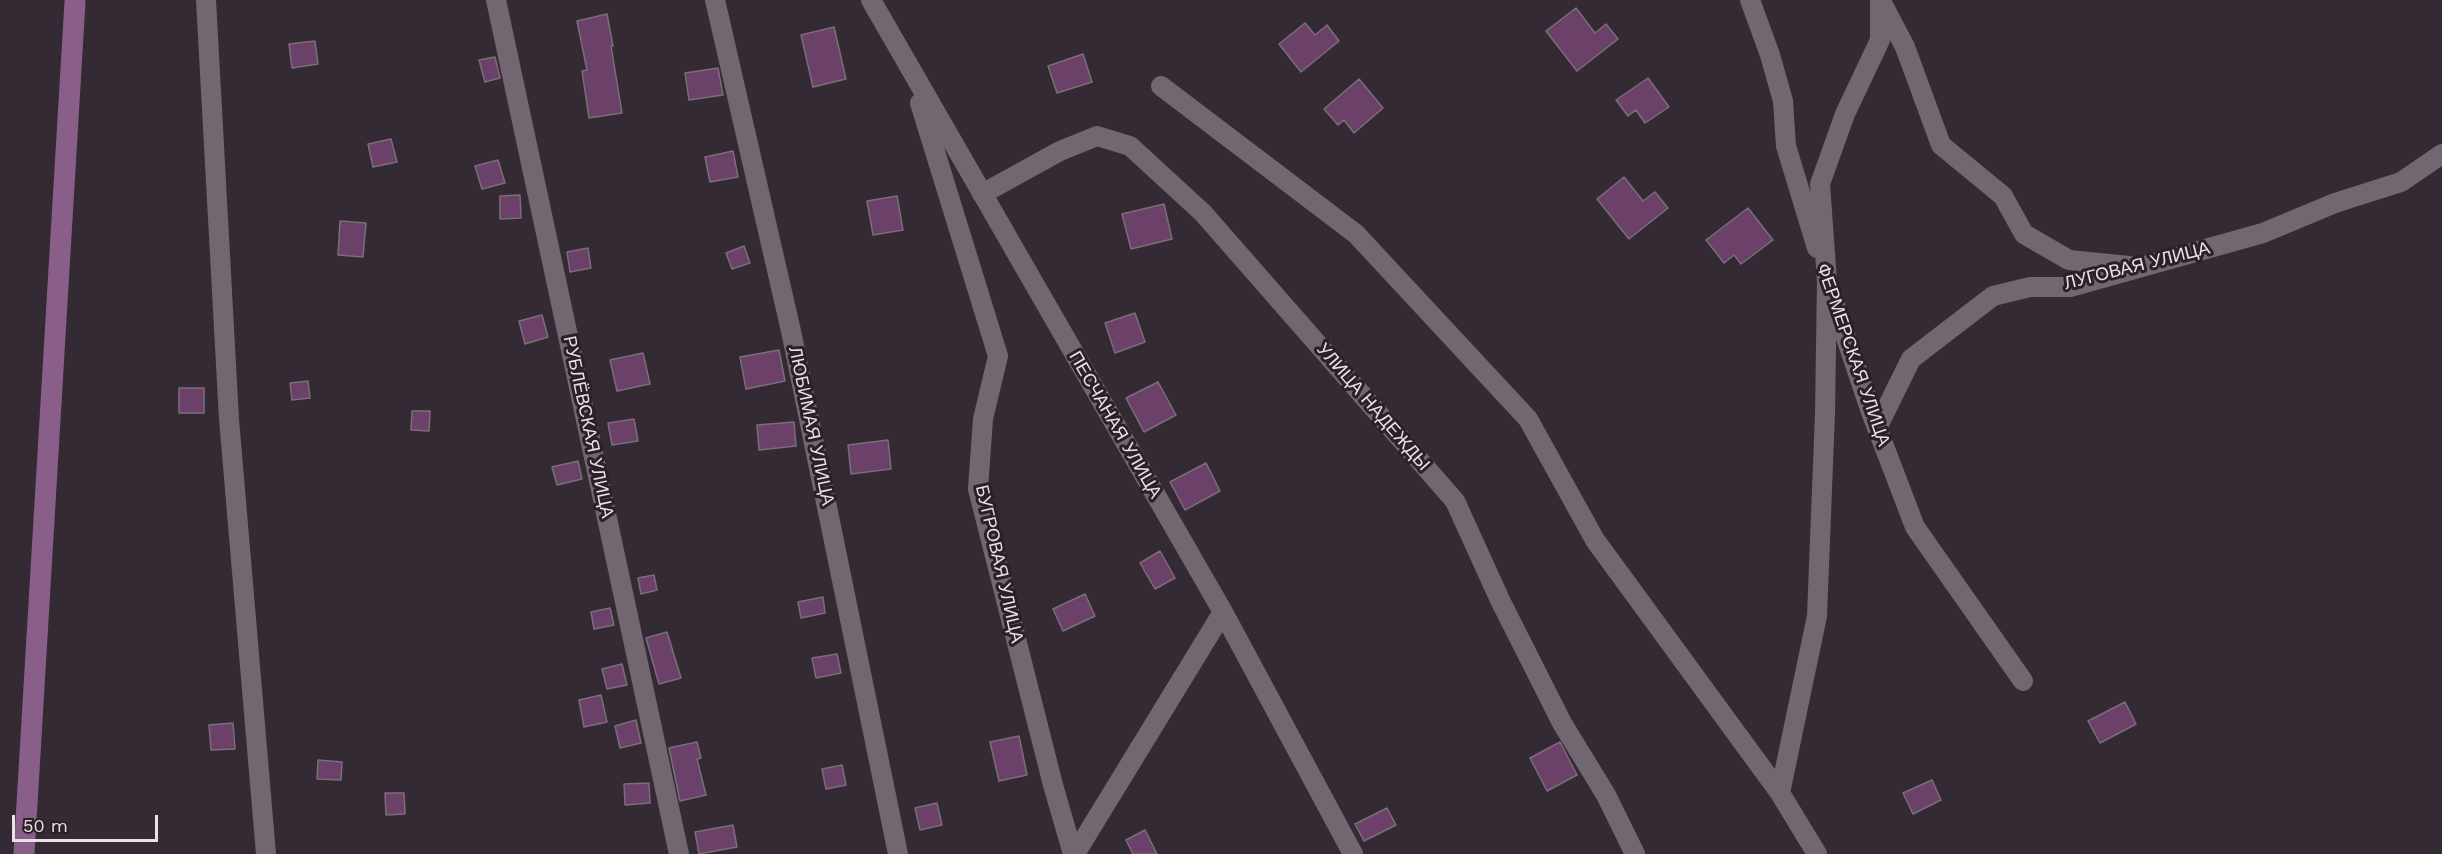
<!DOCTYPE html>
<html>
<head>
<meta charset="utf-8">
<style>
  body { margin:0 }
  #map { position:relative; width:2442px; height:854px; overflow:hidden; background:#342a34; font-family:"Work Sans",sans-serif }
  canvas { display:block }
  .scale { position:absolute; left:12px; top:815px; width:146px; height:27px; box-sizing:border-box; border:3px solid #e8e1e7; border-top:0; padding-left:8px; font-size:18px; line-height:21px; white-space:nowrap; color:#e8e1e7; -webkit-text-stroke:4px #2a202a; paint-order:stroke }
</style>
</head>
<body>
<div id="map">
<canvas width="2442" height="854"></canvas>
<div class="scale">50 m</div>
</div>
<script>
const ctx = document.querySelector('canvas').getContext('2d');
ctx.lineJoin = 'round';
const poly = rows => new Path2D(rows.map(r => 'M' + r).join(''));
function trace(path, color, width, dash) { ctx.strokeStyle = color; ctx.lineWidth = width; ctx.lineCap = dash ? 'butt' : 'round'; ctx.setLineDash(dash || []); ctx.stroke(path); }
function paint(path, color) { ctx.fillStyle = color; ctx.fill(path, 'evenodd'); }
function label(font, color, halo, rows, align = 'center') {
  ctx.font = font + ' "Work Sans",sans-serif'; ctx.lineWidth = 6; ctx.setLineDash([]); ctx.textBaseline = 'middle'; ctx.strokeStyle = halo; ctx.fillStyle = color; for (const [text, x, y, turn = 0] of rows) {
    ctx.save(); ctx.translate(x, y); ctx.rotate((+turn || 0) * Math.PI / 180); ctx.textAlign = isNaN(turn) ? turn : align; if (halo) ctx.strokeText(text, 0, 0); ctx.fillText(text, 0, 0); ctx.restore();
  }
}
trace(poly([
  [24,854,75,2]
]), '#895e88', 21);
const building = poly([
  [1576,8,1595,33,1606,24,1618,39,1577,71,1546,31,1576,8],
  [607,14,613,46,611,46,622,113,589,118,582,71,587,70,577,21,607,14],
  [1305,23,1315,35,1327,25,1339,41,1301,72,1279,44,1305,23],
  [834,27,846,79,813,87,801,35,834,27],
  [315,41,318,64,292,68,289,44,315,41],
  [1083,54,1092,82,1057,93,1048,66,1083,54],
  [495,57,500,78,485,82,479,60,495,57],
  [718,68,723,95,689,100,685,73,718,68],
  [1648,78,1669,107,1645,123,1636,110,1628,116,1616,100,1648,78],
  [1359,79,1383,108,1354,133,1344,120,1338,125,1324,109,1359,79],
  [391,139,397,162,373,167,368,144,391,139],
  [733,151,738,177,710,182,705,157,733,151],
  [498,160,505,183,482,189,475,166,498,160],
  [1624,177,1643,201,1655,192,1668,208,1629,239,1597,199,1624,177],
  [520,195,521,218,500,219,500,196,520,195],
  [897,196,903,230,873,235,867,201,897,196],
  [1164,204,1172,239,1131,249,1122,214,1164,204],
  [1748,208,1773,240,1741,264,1734,255,1724,263,1706,240,1748,208],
  [340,221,366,223,363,257,338,255,340,221],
  [744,246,750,263,732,269,726,253,744,246],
  [588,248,591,268,570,272,567,252,588,248],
  [1135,313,1145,342,1115,353,1105,323,1135,313],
  [542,315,548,337,525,344,519,321,542,315],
  [779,350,785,381,746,389,740,357,779,350],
  [643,353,650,384,617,391,610,360,643,353],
  [308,381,310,398,292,400,290,383,308,381],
  [1158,382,1176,415,1144,432,1126,398,1158,382],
  [179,388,204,388,204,413,179,413,179,388],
  [412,411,430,411,429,431,411,430,412,411],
  [634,419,638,441,612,445,608,423,634,419],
  [794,422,796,446,759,450,757,425,794,422],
  [888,440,891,469,851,474,848,445,888,440],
  [578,461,582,479,557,485,552,467,578,461],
  [1206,463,1220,491,1185,510,1170,482,1206,463],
  [1160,551,1175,578,1155,589,1140,563,1160,551],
  [654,575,657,590,641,594,638,578,654,575],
  [1085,594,1095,616,1063,631,1053,609,1085,594],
  [823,597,825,613,801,618,798,602,823,597],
  [610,608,614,625,594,629,591,612,610,608],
  [667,632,681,678,659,684,646,638,667,632],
  [837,654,841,673,816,678,812,658,837,654],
  [622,664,627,685,607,689,602,669,622,664],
  [601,695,607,722,584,727,579,700,601,695],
  [2125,702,2136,724,2100,743,2088,721,2125,702],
  [636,720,641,743,620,748,615,726,636,720],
  [233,723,235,749,211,750,209,725,233,723],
  [1019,736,1027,775,999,781,990,742,1019,736],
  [697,742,701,758,697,759,706,795,680,801,669,748,697,742],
  [1560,742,1577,775,1547,791,1530,758,1560,742],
  [318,760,342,762,341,780,317,779,318,760],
  [842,765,846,785,826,789,822,769,842,765],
  [1932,780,1941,800,1913,814,1903,793,1932,780],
  [649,783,650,803,625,805,624,784,649,783],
  [385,793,404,793,405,814,386,815,385,793],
  [937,803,942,825,920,830,915,808,937,803],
  [1387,808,1396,825,1364,841,1355,824,1387,808],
  [733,825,737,847,699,854,695,832,733,825],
  [1145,830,1157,854,1133,854,1126,840,1145,830]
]);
paint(building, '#6b416a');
trace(building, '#7a6e79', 1.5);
trace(poly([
  [206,0,229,419,266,854],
  [496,0,679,854],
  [715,0,791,331,898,854],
  [871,0,1223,612,1353,854],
  [1750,0,1770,55,1783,101,1786,146,1817,248],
  [1882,3,1905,47,1941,145,2003,196,2024,234,2069,260,2129,266],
  [1161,86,1356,234,1528,419,1595,540,1780,793,1817,854],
  [920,103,998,356,983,419,978,489,1053,785,1073,854],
  [982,194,1060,151,1097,136,1130,146,1203,213,1455,501,1500,600,1562,723,1606,795,1635,854],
  [1832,296,1871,412,1915,527,2023,681],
  [1877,428,1911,359,1993,296,2030,287,2070,287,2263,233,2335,203,2401,182,2442,154],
  [1780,793,1817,616,1825,413,1827,281,1820,184,1845,114,1880,40,1880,0],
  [1075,854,1223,612]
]), '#726671', 20);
label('18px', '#e8e1e7', '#2a202a', [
  ["ЛУГОВАЯ УЛИЦА",2137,266,-14],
  ["ФЕРМЕРСКАЯ УЛИЦА",1853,355,71],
  ["УЛИЦА НАДЕЖДЫ",1373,407,49],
  ["ПЕСЧАНАЯ УЛИЦА",1115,425,60],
  ["ЛЮБИМАЯ УЛИЦА",811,426,78],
  ["РУБЛЁВСКАЯ УЛИЦА",588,427,78],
  ["БУГРОВАЯ УЛИЦА",999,564,77]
]);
</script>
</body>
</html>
